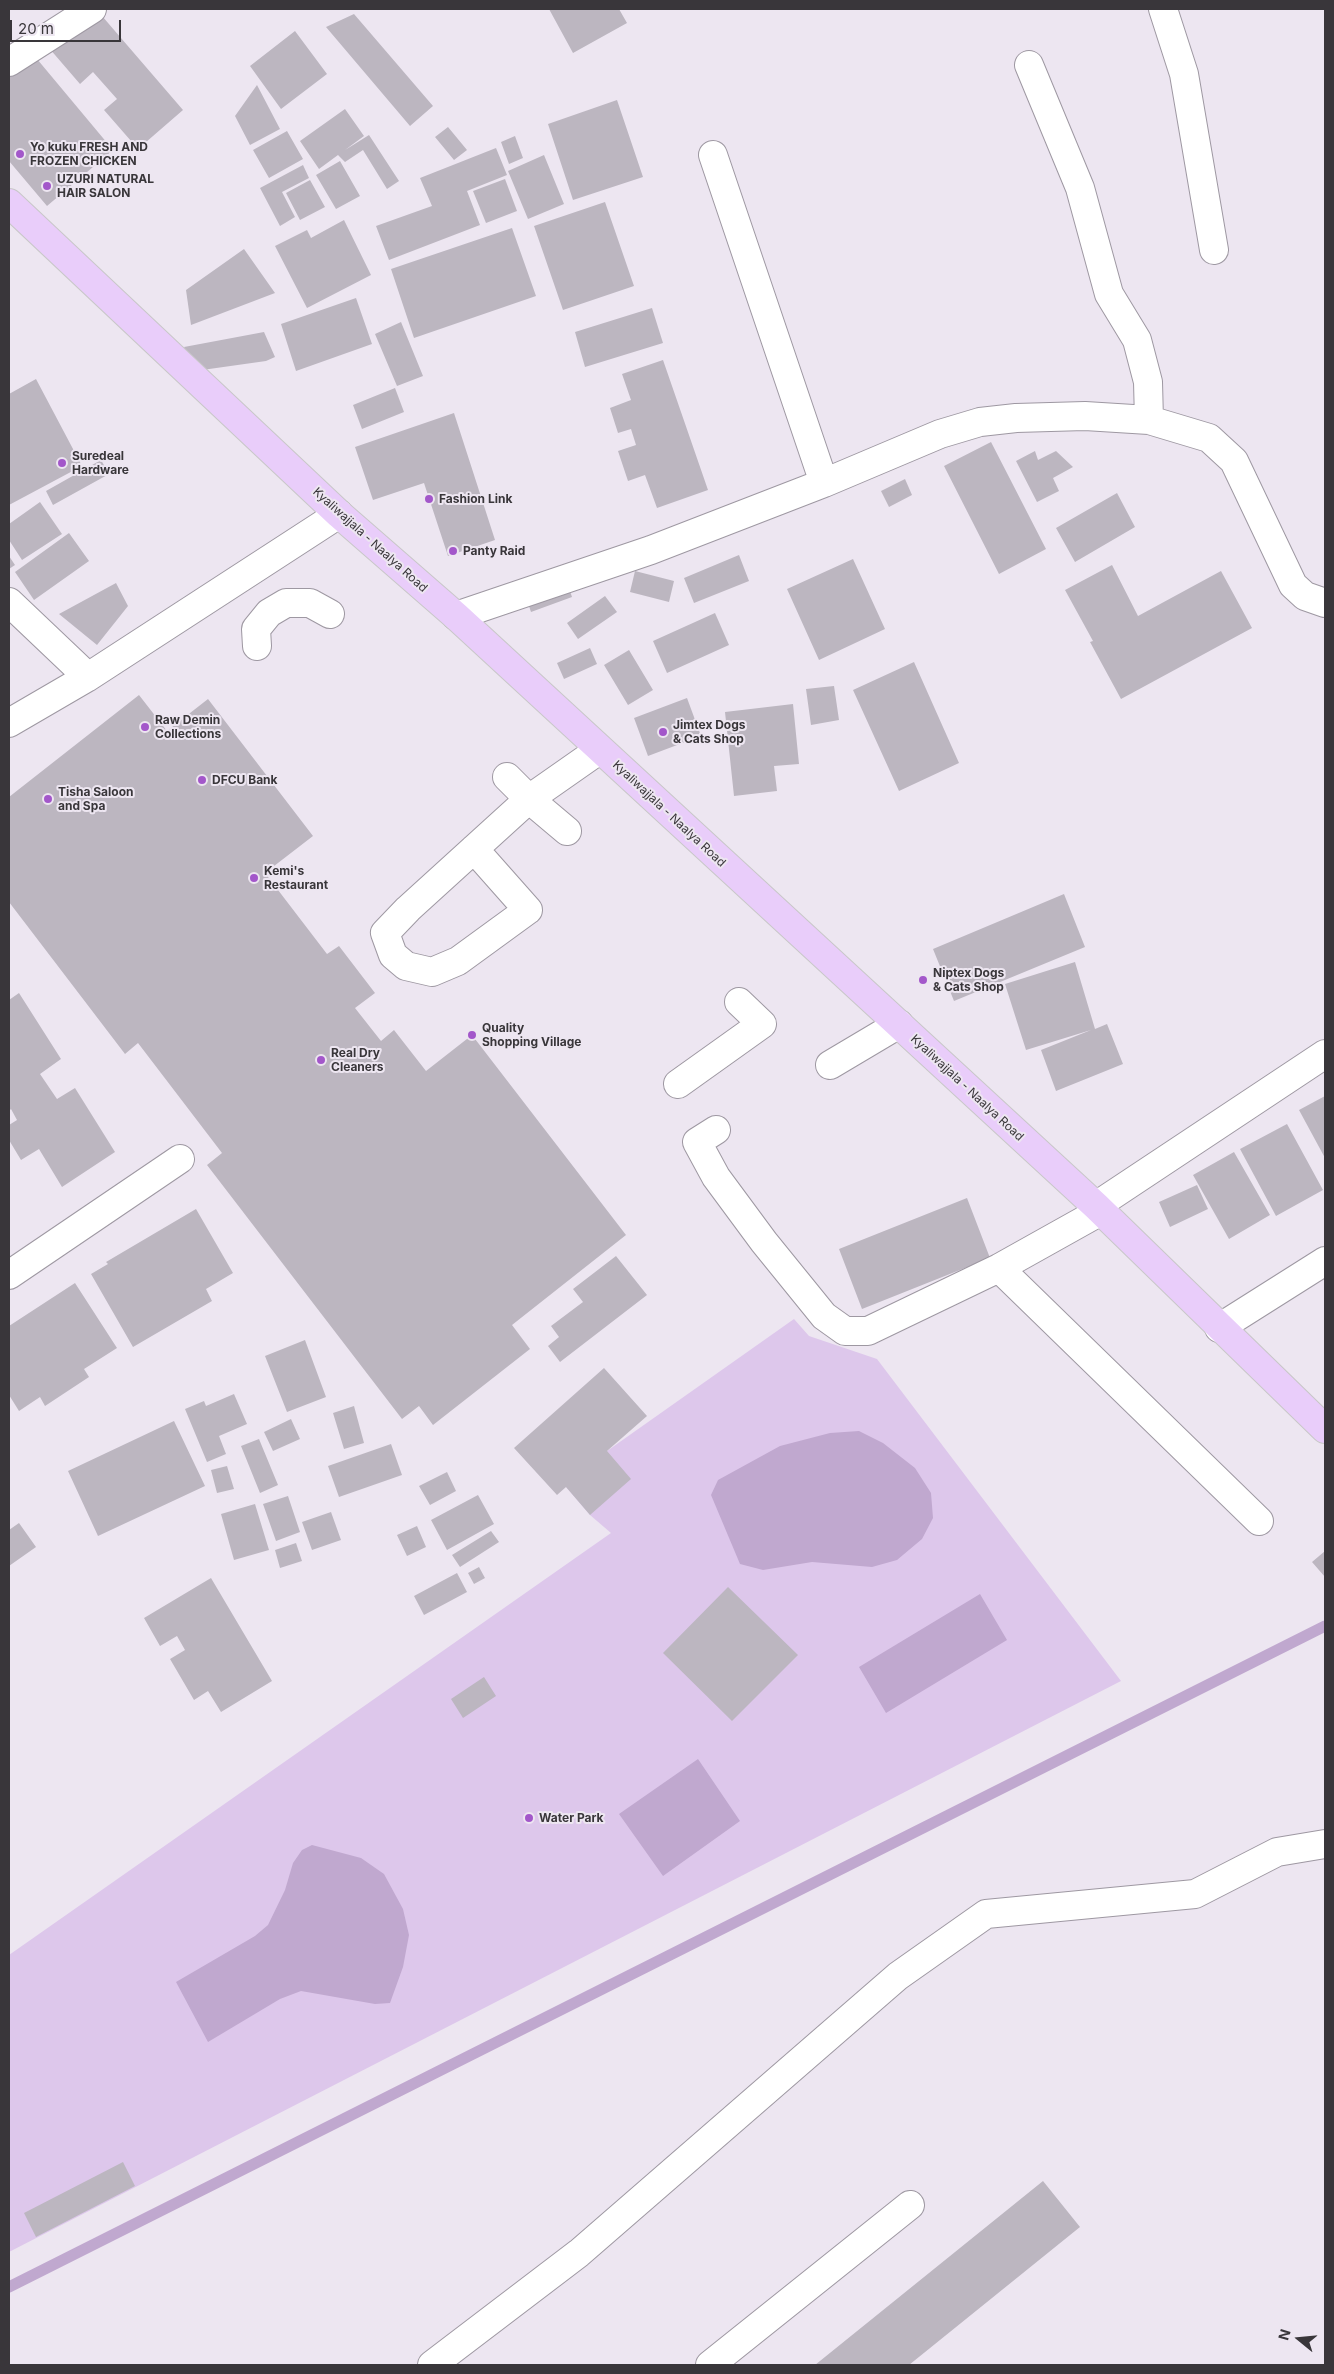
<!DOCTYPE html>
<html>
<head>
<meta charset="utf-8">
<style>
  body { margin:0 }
  #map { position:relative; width:1334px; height:2374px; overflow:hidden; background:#ede6f1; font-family:Inter,sans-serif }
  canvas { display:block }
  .frame { position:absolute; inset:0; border:10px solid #39363a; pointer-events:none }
  .north { position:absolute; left:1274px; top:2314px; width:50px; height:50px; -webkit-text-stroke:4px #ede6f1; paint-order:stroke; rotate:287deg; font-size:14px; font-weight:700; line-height:20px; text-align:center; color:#39363a }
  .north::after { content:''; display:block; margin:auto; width:18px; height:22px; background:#39363a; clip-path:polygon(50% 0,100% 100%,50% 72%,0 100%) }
  .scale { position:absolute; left:10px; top:20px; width:111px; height:22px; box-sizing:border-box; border:2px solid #39363a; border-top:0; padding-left:6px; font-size:15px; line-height:18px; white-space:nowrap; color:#39363a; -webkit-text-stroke:4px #ede6f1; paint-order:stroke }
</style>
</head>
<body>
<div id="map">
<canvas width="1334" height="2374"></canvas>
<div class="frame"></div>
<div class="north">N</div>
<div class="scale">20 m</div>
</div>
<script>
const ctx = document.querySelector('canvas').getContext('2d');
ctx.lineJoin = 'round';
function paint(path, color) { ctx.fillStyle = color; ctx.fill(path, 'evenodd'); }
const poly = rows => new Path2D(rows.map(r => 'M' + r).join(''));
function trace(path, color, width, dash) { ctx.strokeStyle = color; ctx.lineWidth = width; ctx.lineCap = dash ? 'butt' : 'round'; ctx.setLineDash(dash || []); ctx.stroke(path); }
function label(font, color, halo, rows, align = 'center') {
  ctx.font = font + ' Inter,sans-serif'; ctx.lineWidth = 4; ctx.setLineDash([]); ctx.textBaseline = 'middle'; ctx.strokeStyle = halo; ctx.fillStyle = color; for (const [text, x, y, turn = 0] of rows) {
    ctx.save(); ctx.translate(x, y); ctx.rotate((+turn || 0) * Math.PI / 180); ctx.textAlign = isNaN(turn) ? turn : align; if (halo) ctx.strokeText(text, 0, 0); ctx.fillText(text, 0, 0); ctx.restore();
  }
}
paint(poly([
  [794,1319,809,1336,877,1359,1121,1681,9,2252,9,1955,611,1533,590,1515,566,1487,607,1451]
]), '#ddc7eb');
paint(poly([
  [859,1431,883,1443,915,1468,931,1493,933,1518,922,1539,897,1560,872,1567,812,1562,763,1570,740,1564,711,1495,718,1480,780,1446,830,1433],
  [980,1594,1007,1640,886,1713,859,1667],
  [698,1759,740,1821,663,1876,619,1814],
  [312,1845,361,1858,384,1874,403,1909,409,1935,403,1967,390,2003,375,2004,301,1991,280,1999,208,2042,176,1982,255,1936,268,1925,285,1890,293,1863,302,1850]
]), '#c0a8cf');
trace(poly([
  [9,2287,1325,1626]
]), '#c0a8cf', 11);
paint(poly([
  [96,9,183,110,138,149,104,110,117,99,93,72,80,84,49,48],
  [549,9,619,9,627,23,573,53],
  [354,14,433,106,410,126,326,27],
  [295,31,327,74,281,109,250,66],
  [32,53,113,150,47,206,9,161,9,73],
  [257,85,280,129,250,145,235,116],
  [617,100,643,177,573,200,548,124],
  [345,109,364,136,345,150,369,135,399,181,387,189,363,150,345,162,338,155,319,169,300,141],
  [448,127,467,150,454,160,435,137],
  [287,131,303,159,269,178,253,150],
  [515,136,523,158,509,164,501,142],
  [496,148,507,175,467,191,480,225,389,260,376,226,432,206,420,178],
  [544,155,564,204,528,219,508,171],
  [340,161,360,196,336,209,316,175],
  [303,165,309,178,282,192,295,217,280,226,260,188],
  [505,179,517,211,486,223,473,191],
  [310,180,325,207,300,220,286,193],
  [605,202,634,286,563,310,534,226],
  [344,220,371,275,307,308,275,246,307,230,311,238],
  [512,228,536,296,414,338,391,269],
  [244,249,275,293,191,325,186,290],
  [356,298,372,344,296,371,281,324],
  [652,308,663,343,585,367,575,332],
  [401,322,423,376,397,386,375,334],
  [264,332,275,357,266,361,195,371,184,347],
  [663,360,708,490,657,508,645,475,628,481,618,451,636,445,631,429,618,433,610,408,631,400,622,374],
  [36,379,82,466,9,505,9,394],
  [395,388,404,412,362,429,353,405],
  [454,413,495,540,448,556,424,483,373,500,355,447],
  [991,442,1046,549,999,574,944,466],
  [1035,451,1038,460,1056,451,1073,467,1053,478,1059,491,1037,502,1016,461],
  [101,460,109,474,53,505,46,491],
  [905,479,912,495,889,507,881,491],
  [1117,493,1135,527,1075,562,1056,528],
  [40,502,62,534,22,560,9,540,9,524],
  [69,533,89,561,34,600,15,572],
  [739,555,749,581,694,603,684,578],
  [9,556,15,565,9,569],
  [853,559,885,629,819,660,787,589],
  [1112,565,1138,616,1221,571,1252,628,1121,699,1090,642,1093,641,1065,590],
  [635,571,674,581,669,602,630,592],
  [566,579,572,597,531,612,525,594],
  [116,583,128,606,97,645,59,614],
  [605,596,617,612,578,639,567,623],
  [715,613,729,645,667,673,653,641],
  [590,648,597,664,564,679,557,663],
  [629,650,653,690,628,705,604,665],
  [914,662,959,763,899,791,853,690],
  [834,686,839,720,811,725,806,689],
  [139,695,167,731,208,699,313,836,265,873,327,954,339,946,375,993,355,1008,381,1041,394,1030,426,1071,472,1035,626,1235,512,1325,530,1349,433,1425,419,1406,402,1419,207,1165,222,1153,138,1043,125,1054,9,902,9,797],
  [687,698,701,736,648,756,634,718],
  [793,704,799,764,774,766,777,791,734,796,725,712],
  [1064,894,1085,947,954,1001,933,949],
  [1075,962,1095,1029,1107,1024,1123,1064,1056,1091,1041,1050,1091,1030,1026,1050,1005,984],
  [19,993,61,1059,40,1074,57,1099,75,1088,115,1152,62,1187,39,1149,21,1160,9,1140,9,1125,17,1120,11,1109,9,1111,9,1000],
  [1325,1096,1325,1158,1299,1110],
  [1287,1124,1323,1190,1276,1216,1240,1149],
  [1234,1152,1270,1215,1229,1239,1193,1175],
  [1197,1185,1208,1209,1170,1227,1159,1202],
  [967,1198,990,1258,862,1309,839,1249],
  [196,1209,233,1273,206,1289,212,1301,133,1347,91,1274,108,1264,106,1262],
  [616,1256,647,1295,560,1362,548,1346,559,1337,551,1326,583,1302,573,1289],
  [75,1283,117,1348,84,1369,89,1377,45,1406,40,1397,19,1411,9,1395,9,1326],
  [305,1340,326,1397,287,1412,265,1356],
  [604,1368,647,1416,607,1451,631,1479,590,1515,566,1487,557,1495,514,1448],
  [234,1394,247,1424,219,1436,226,1454,207,1462,185,1409,204,1401,206,1406],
  [354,1406,364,1443,344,1449,333,1413],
  [291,1419,300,1439,273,1451,264,1432],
  [174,1421,205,1486,98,1536,68,1471],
  [259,1439,278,1485,260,1493,241,1446],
  [391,1444,402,1475,339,1497,328,1466],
  [227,1466,234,1489,217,1493,211,1470],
  [447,1472,456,1491,430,1505,419,1486],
  [478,1495,494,1524,447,1550,431,1520],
  [288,1496,300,1532,276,1541,263,1504],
  [255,1504,269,1550,234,1560,221,1514],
  [331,1512,341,1540,312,1550,302,1522],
  [19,1523,36,1547,9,1566,9,1530],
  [417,1526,426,1547,407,1556,397,1535],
  [491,1531,499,1542,460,1567,452,1555],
  [296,1543,302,1561,280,1568,275,1550],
  [1325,1551,1325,1577,1312,1562],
  [479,1567,485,1578,474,1584,468,1573],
  [457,1573,467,1592,424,1615,414,1596],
  [211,1578,272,1681,221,1712,208,1691,194,1700,170,1659,185,1650,177,1636,160,1646,144,1618],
  [728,1587,798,1655,732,1721,663,1653],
  [484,1677,496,1696,463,1718,451,1699],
  [123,2162,135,2186,36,2237,24,2213],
  [1043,2181,1080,2227,909,2365,815,2365]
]), '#bcb6c0');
const minor = poly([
  [1163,9,1184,74,1214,250],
  [9,62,92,9],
  [1029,65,1080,188,1109,294,1137,340,1148,382,1149,420],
  [713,155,824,483],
  [9,602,88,677],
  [456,616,651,550,824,483,940,434,980,422,1016,418,1085,416,1149,420,1209,438,1234,461,1293,585,1305,596,1325,603],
  [257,646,256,629,269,613,286,603,310,603,330,614],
  [9,723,88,677,339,514],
  [507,777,529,799,599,750],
  [474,849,528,910,458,961,432,972,406,966,393,955,385,933,408,909,529,799,567,831],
  [830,1065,899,1024],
  [678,1084,762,1024,739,1002],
  [716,1130,697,1142,716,1177,764,1242,824,1316,845,1331,868,1331,999,1268,1101,1211],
  [1096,1206,1325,1054],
  [999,1268,1259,1521],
  [9,1275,180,1159],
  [1219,1328,1325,1261],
  [432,2365,579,2253,898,1976,986,1914,1195,1894,1277,1852,1325,1844],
  [710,2365,910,2205]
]);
const major = poly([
  [9,203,339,514,456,616,1096,1206,1325,1429]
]);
trace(minor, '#9e98a2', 30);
trace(major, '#c8c7c8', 30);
trace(minor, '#fff', 28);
trace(major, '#e9cdfa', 28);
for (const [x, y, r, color] of [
  [20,154,5,"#a357ca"],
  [47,186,5,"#a357ca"],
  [62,463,5,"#a357ca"],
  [429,499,5,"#a357ca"],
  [453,551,5,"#a357ca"],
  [145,727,5,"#a357ca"],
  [663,732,5,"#a357ca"],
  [202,780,5,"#a357ca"],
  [48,799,5,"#a357ca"],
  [254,878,5,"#a357ca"],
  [923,980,5,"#a357ca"],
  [472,1035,5,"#a357ca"],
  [321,1060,5,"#a357ca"],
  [529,1818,5,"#a357ca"]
]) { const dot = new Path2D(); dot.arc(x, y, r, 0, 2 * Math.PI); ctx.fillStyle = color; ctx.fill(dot); trace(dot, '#ede6f1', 2); }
label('bold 12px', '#39363a', '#ede6f1', [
  ["Yo kuku FRESH AND",30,147],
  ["FROZEN CHICKEN",30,161],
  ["UZURI NATURAL",57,179],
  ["HAIR SALON",57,193],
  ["Suredeal",72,456],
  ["Hardware",72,470],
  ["Fashion Link",439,499],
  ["Panty Raid",463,551],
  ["Raw Demin",155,720],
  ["Collections",155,734],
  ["Jimtex Dogs",673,725],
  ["& Cats Shop",673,739],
  ["DFCU Bank",212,780],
  ["Tisha Saloon",58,792],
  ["and Spa",58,806],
  ["Kemi's",264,871],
  ["Restaurant",264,885],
  ["Niptex Dogs",933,973],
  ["& Cats Shop",933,987],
  ["Quality",482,1028],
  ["Shopping Village",482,1042],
  ["Real Dry",331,1053],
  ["Cleaners",331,1067],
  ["Water Park",539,1818]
], 'left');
label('12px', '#39363a', '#ede6f1', [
  ["Kyaliwajjala - Naalya Road",370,540,42],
  ["Kyaliwajjala - Naalya Road",669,814,43],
  ["Kyaliwajjala - Naalya Road",967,1088,43]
]);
</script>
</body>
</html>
